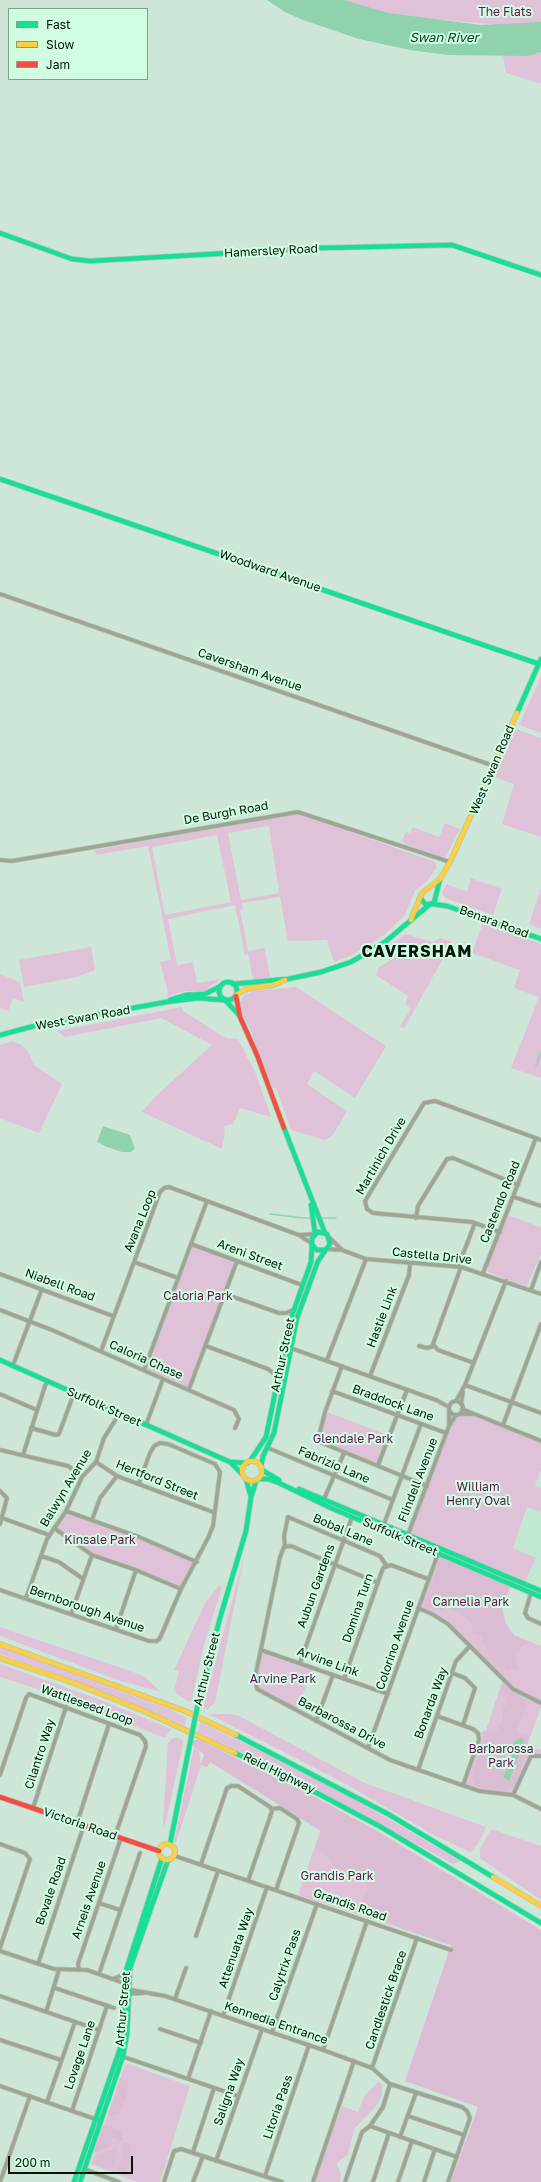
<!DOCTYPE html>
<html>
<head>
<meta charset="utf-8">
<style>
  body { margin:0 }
  #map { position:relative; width:541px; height:2182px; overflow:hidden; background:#cee6d8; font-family:"Golos Text",sans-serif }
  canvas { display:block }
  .legend { position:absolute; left:8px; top:8px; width:140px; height:72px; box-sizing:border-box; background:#d1fee2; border:1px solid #7fa18c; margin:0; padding:5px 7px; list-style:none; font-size:12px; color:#05150c }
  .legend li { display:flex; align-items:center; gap:8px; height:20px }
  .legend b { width:20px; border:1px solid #7fa18c }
  .scale { position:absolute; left:8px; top:2156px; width:125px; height:18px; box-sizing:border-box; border:2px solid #05150c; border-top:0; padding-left:5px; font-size:12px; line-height:14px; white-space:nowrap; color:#05150c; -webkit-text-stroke:3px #d1fee2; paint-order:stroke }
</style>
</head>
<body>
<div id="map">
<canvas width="541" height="2182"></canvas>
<ul class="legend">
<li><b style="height:5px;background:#16e098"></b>Fast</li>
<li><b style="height:5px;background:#ffcf43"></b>Slow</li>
<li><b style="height:5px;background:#f24e42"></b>Jam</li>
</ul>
<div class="scale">200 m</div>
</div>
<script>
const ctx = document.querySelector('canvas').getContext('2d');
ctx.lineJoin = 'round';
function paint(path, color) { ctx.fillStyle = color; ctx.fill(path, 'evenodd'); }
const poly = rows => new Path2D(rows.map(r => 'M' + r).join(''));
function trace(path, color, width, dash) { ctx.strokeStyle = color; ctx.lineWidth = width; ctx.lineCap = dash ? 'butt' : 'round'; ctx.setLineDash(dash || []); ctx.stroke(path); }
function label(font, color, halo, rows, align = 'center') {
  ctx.font = font + ' "Golos Text",sans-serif'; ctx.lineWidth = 4; ctx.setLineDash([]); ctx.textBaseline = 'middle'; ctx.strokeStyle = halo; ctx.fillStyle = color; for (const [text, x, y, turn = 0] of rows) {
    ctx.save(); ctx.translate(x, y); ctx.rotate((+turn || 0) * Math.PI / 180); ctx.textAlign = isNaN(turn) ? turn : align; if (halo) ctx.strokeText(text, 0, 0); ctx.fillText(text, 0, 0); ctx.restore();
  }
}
paint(poly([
  [541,1473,541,1588,525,1581,536,1558,513,1548]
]), '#c1e9d1');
paint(poly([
  [344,0,541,0,541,22,500,25,431,19,389,13],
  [541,52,541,84,506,73,503,55,528,56],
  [541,677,541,733,519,725],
  [516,729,541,738,541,837,502,824,514,784,495,777],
  [296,814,309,817,435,862,436,868,428,880,415,891,405,915,384,935,352,955,334,962,327,940,288,941,280,897,242,903,243,909,240,909,248,951,265,948,270,977,253,980,248,954,245,955,235,905,168,919,177,965,193,962,197,983,221,979,204,991,185,991,166,997,168,992,160,962,171,960,148,846,96,855,95,850],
  [269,826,279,893,241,900,228,833],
  [217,835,231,902,165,915,152,847],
  [445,823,460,829,446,857,439,856,405,844,402,840,406,832,410,833,413,827,439,837],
  [471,878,502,889,493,915,445,898,442,893,446,884,467,892],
  [541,888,541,929,529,924],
  [483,923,541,944,541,1078,511,1068,539,997,514,988,520,970,472,953],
  [405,934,433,942,440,938,452,942,404,1029,400,1026,411,1009,405,1004,408,996,376,975,379,967,404,952,396,949,382,956,379,953],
  [91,947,95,970,77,977,24,987,19,960],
  [0,974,20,982,24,1002,13,998,8,1011,0,1008],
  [296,987,386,1046,355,1098,314,1071,307,1084,347,1111,333,1135,325,1140,291,1130,276,1088,273,1088,271,1083,249,1027,241,1012,240,1003,244,995,254,991],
  [182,1007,183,1011,219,1034,227,1038,238,1039,256,1074,271,1117,240,1108,233,1124,224,1126,225,1133,222,1149,142,1112,156,1096,212,1045,161,1018,65,1037,57,1031],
  [12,1041,22,1045,27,1050,34,1065,62,1084,39,1133,0,1118,0,1045],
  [507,1215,541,1227,541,1254,527,1285,516,1283,488,1272,488,1266],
  [191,1244,237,1261,189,1389,144,1370],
  [325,1411,390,1436,378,1465,344,1453,320,1440],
  [473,1414,541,1441,541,1470,535,1486,541,1488,541,1512,527,1507,513,1548,536,1558,524,1584,408,1535,449,1427,456,1415],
  [66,1511,139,1537,197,1562,181,1589,92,1555,54,1528],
  [245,1553,215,1702,208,1709,205,1709,203,1708],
  [438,1553,512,1584,502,1607,506,1623,514,1635,541,1646,541,1708,527,1745,541,1750,541,1756,532,1755,513,1795,485,1792,463,1785,479,1740,478,1733,486,1730,503,1679,448,1624,418,1608],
  [219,1586,222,1587,204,1645,192,1699,189,1702,176,1693,175,1687,179,1671,174,1670,206,1601],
  [0,1627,139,1674,145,1677,161,1692,121,1681,0,1636],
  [0,1647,166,1708,186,1717,185,1726,144,1708,0,1654],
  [261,1650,313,1667,297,1711,257,1689,255,1683],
  [0,1664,101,1700,171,1729,165,1738,40,1690,0,1677],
  [209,1714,231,1714,239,1716,365,1783,486,1827,478,1844,470,1852,434,1835,344,1783],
  [200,1722,324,1782,461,1861,453,1864,288,1774,198,1732],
  [173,1738,179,1738,183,1741,183,1744,165,1826,163,1823,168,1743],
  [194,1747,199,1751,201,1765,176,1843,174,1842],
  [321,1829,415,1933,298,1895],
  [491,1829,541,1846,541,1900,480,1858,480,1849],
  [128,2064,190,2086,160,2182,137,2182,91,2164,125,2065],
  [379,2081,382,2085,382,2094,377,2105,354,2129,348,2155,339,2161,337,2164,341,2174,340,2182,314,2182,342,2106,358,2112,364,2096]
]), '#e0c2d8');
paint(poly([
  [442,1559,510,1587,501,1607,505,1623,514,1635,528,1642,520,1648,515,1655,518,1671,510,1668,508,1671,495,1662,488,1653,481,1636,473,1634,471,1623,466,1618,457,1611,450,1610,452,1606,450,1602,443,1604,444,1610,433,1609,425,1606,439,1561],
  [503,1685,528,1702,516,1733,530,1735,526,1747,526,1754,514,1786,508,1790,483,1789,474,1784,471,1776,484,1738,482,1734,490,1731,496,1732,502,1722,503,1709,508,1702,506,1697,499,1695],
  [190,1740,199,1740,306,1792,377,1831,541,1930,541,2182,451,2182,478,2107,405,2081,451,1945,403,1929,389,1922,363,1914,359,1911,364,1904,362,1899,368,1892,367,1882,344,1870,336,1868,329,1858,315,1847,321,1831,210,1762,207,1767,201,1765,204,1754,194,1747],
  [120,2078,128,2080,127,2094,119,2114,112,2116,108,2115],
  [103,2125,120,2130,123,2139,120,2141,113,2137,111,2139,112,2143,109,2145,109,2147,93,2153],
  [123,2143,129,2143,131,2148,130,2161,125,2175,116,2169,123,2158,121,2153],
  [113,2149,118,2149,113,2168,107,2170,94,2163,95,2157]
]), '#dabdd2');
paint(poly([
  [267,0,344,0,389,13,481,25,541,22,541,52,528,56,448,55,410,50,359,39,303,20,285,12],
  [103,1126,130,1135,135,1149,131,1152,122,1152,107,1147,97,1142],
  [521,1737,524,1741,509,1781,503,1777,511,1762,512,1747,514,1742]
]), '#90d2ad');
trace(poly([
  [536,1066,541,1053],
  [270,1214,303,1218,336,1218]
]), '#90d2ad', 1.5);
const street = poly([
  [0,594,494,766],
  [0,860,12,861,298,812,450,862],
  [514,1197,541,1206],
  [416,1218,418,1206,447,1159,453,1158,518,1185],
  [500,1232,472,1222,373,1213,367,1209,365,1201,424,1103,435,1101,541,1140],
  [299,1235,314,1234],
  [330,1238,342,1250,366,1259,461,1267,541,1294],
  [191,1244,302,1285],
  [327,1249,342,1250],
  [134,1262,178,1278],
  [458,1267,475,1223],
  [461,1267,433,1344,438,1350,474,1363],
  [483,1273,536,1138],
  [0,1274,113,1316],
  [531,1290,541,1262],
  [225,1294,279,1313,286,1313,293,1310],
  [0,1310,52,1330,234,1410,239,1419,235,1428],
  [206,1346,268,1369,277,1376,278,1380],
  [285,1346,436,1400,449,1407],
  [419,1346,427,1348,434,1346],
  [101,1351,160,1192,164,1188,169,1187,299,1235,311,1243],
  [327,1360,366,1259],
  [13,1365,42,1289],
  [342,1366,325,1412,319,1436,322,1443,427,1486],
  [144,1370,207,1201],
  [370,1376,409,1275,410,1264],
  [465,1385,541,1413],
  [189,1389,237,1261],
  [332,1391,446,1433],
  [0,1394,37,1410],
  [456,1401,465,1385,506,1281],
  '449 1408a7 7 0 1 1 14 0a7 7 0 1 1-14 0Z',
  [461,1404,463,1392],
  [462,1409,541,1441],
  [459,1414,472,1414],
  [146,1425,163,1379],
  [449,1425,449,1410],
  [503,1425,541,1324],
  [31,1428,56,1435,59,1434,74,1393],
  [268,1448,393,1500],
  [0,1450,68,1466,82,1477],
  [23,1455,45,1386,48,1381],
  [96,1462,117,1476,213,1512],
  [378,1465,407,1390],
  [0,1491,7,1498,0,1524],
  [324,1499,344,1453],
  [66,1511,139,1537,197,1562],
  [2,1518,49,1535],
  [92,1520,100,1498,117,1476],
  [384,1524,421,1424],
  [54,1528,92,1555,136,1570,181,1589],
  [406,1540,449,1426,456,1415],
  [285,1546,284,1536,288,1517,380,1556,386,1565],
  [41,1556,59,1562,83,1579],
  [378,1583,291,1546,284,1547,280,1557,255,1678,257,1689,390,1760,479,1791,513,1795,541,1809],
  [0,1590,149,1641,157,1641,160,1638,181,1589,208,1538,213,1526,220,1472,215,1464,168,1444,160,1443,154,1446,150,1453,139,1483],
  [531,1593,525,1613,528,1618,541,1624],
  [26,1598,47,1539,66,1511,82,1477,96,1462,104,1438,119,1414],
  [418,1608,432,1614,448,1624,513,1689,541,1703],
  [71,1614,92,1555],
  [116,1629,136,1570],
  [261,1650,388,1694],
  [300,1663,352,1517],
  [452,1673,465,1678,475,1688,463,1725],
  [344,1679,383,1568,391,1565,428,1579],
  [437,1716,473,1729,478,1733,479,1740,463,1785],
  [316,1721,333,1675],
  [368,1748,439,1551],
  [418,1770,456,1661,470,1646],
  [0,1775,26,1698,29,1694,140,1735,145,1741,146,1746,115,1836],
  [513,1795,531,1756,541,1756],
  [33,1808,66,1707],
  [271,1809,280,1808,297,1819,299,1823,276,1890],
  [77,1823,109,1724],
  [0,1844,25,1853,30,1859,0,1948],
  [175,1856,451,1950],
  [201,1864,227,1788,231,1786,238,1786,270,1807,272,1811,248,1881],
  [99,1903,120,1910],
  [196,1936,218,1871],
  [0,1951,54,1969,87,1970,124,1983],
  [38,1964,84,1825],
  [79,1969,78,1964,121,1838],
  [99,1974,140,1853],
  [115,1978,125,1974],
  [55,1988,114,2008],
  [126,1989,165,1996,323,2050,372,2068,390,2084,462,2107,467,2111,470,2118,448,2182],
  [127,1994,144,1993],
  [0,1996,99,2030],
  [175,1999,186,1968],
  [46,2012,59,1970],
  [223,2016,267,1887],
  [160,2029,201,2043],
  [272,2032,317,1904],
  [0,2040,61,2060],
  [323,2050,367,1921],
  [118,2055,238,2096],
  [372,2068,417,1938],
  [188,2079,211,2011],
  [0,2086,101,2121],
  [47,2102,75,2022],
  [72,2111,107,2006],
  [408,2116,464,2135],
  [370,2126,457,2157],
  [400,2137,416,2093],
  [193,2152,214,2088],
  [216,2161,262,2029],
  [84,2169,119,2182],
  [265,2176,309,2045],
  [0,2182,30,2096],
  [164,2182,174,2151,181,2149,282,2182],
  [193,2182,203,2156],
  [313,2182,354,2061],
  [345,2182,362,2132,370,2126,383,2107,390,2084],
  [373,2182,389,2133],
  [398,2182,412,2141],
  [424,2182,435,2149]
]);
const fast = poly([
  [0,233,72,259,90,261,319,248,452,245,541,275],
  [0,479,539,664],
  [517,713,541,659],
  [421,899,426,905,434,903,440,879],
  [432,904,447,906,541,939],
  '219 991a9 9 0 1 1 18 0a9 9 0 1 1-18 0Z',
  [233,984,288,979,321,972,351,962,385,942,429,905],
  [170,1000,186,995,205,994,219,987],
  [226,1001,239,1015],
  [0,1035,38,1025,166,1002,198,998,223,1000],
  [284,1128,325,1233],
  [311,1205,315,1233],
  [0,1360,230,1462,242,1474],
  [250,1461,266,1437,290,1321,311,1262,312,1246],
  [230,1462,247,1463],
  [261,1466,263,1456,274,1433,297,1318,318,1261,330,1244,327,1234,318,1232,312,1238,312,1245,317,1250,324,1250],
  [262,1470,279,1480],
  [246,1479,251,1497],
  [259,1479,268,1479,279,1483,331,1508,541,1597],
  [299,1489,541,1591],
  [199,1699,220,1618,246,1531,251,1497,256,1481],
  [236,1735,388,1814,493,1877],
  [235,1753,281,1774,381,1827,541,1923],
  [170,1844,187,1758],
  [74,2182,121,2046,125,1974,162,1858],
  [80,2182,123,2056,127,2034,130,1968,168,1860]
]);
const slow = poly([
  [411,920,422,893,440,879,450,862,517,713],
  [236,995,246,989,273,985,285,980],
  '242 1471a10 10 0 1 1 20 0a10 10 0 1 1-20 0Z',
  [0,1644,185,1711,236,1735],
  [0,1658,74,1683,144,1711,235,1753],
  '159 1852a8 8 0 1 1 16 0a8 8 0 1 1-16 0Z',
  [493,1877,541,1906]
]);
const jam = poly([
  [236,996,240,1017,257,1055,284,1128],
  [0,1797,159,1851]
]);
trace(street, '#b0c3b8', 5);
trace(fast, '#b0c3b8', 6);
trace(slow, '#b0c3b8', 6);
trace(jam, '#b0c3b8', 6);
trace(street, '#9fa594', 3.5);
trace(fast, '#16e098', 4.5);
trace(slow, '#ffcf43', 4.5);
trace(jam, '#f24e42', 4.5);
const fastBridge = poly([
  [187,1758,199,1699]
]);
trace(fastBridge, '#b0c3b8', 6, []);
trace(fastBridge, '#16e098', 4.5);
label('12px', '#661255', '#d1fee2', [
  ["The Flats",505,12],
  ["Caloria Park",198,1296],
  ["Glendale Park",353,1439],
  ["William",478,1487],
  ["Henry Oval",478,1501],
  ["Kinsale Park",100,1540],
  ["Carnelia Park",471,1602],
  ["Arvine Park",283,1679],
  ["Barbarossa",501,1749],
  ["Park",501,1763],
  ["Grandis Park",337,1876]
]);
label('12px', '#05150c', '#d1fee2', [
  ["Hamersley Road",271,251,-3],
  ["Woodward Avenue",270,571,19],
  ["Caversham Avenue",250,670,19],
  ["West Swan Road",492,770,-67],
  ["De Burgh Road",226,813,-10],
  ["Benara Road",494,922,20],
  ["West Swan Road",83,1018,-10],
  ["Martinich Drive",381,1156,-60],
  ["Castendo Road",500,1202,-68],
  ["Avana Loop",140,1221,-68],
  ["Areni Street",250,1255,20],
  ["Castella Drive",432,1256,6],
  ["Niabell Road",60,1285,20],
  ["Hastie Link",382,1317,-69],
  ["Arthur Street",283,1355,-78],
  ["Caloria Chase",146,1360,24],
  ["Braddock Lane",393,1403,20],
  ["Suffolk Street",104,1407,24],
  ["Fabrizio Lane",334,1465,23],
  ["Hertford Street",157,1480,22],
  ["Flindell Avenue",418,1480,-69],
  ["Balwyn Avenue",66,1488,-59],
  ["Bobal Lane",343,1530,23],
  ["Suffolk Street",400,1537,23],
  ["Aubun Gardens",316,1586,-70],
  ["Domina Turn",358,1608,-71],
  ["Bernborough Avenue",87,1609,19],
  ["Colorino Avenue",395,1645,-71],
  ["Arvine Link",328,1662,20],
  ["Arthur Street",207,1669,-76],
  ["Bonarda Way",431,1703,-70],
  ["Wattleseed Loop",87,1705,20],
  ["Barbarossa Drive",342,1723,28],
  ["Cilantro Way",40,1754,-72],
  ["Reid Highway",279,1773,26],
  ["Victoria Road",80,1824,19],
  ["Bovale Road",51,1891,-71],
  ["Arneis Avenue",89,1900,-71],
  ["Grandis Road",350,1905,19],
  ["Attenuata Way",236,1948,-71],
  ["Calytrix Pass",285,1965,-71],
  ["Candlestick Brace",386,2000,-71],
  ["Arthur Street",123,2009,-85],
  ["Kennedia Entrance",276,2023,19],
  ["Lovage Lane",80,2055,-71],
  ["Saligna Way",229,2092,-71],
  ["Litoria Pass",278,2107,-71]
]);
label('italic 13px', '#01492b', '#d1fee2', [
  ["Swan River",444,38]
]);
ctx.letterSpacing = '1px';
label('bold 16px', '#05150c', '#d1fee2', [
  ["CAVERSHAM",417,952]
]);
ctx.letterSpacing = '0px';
</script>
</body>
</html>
